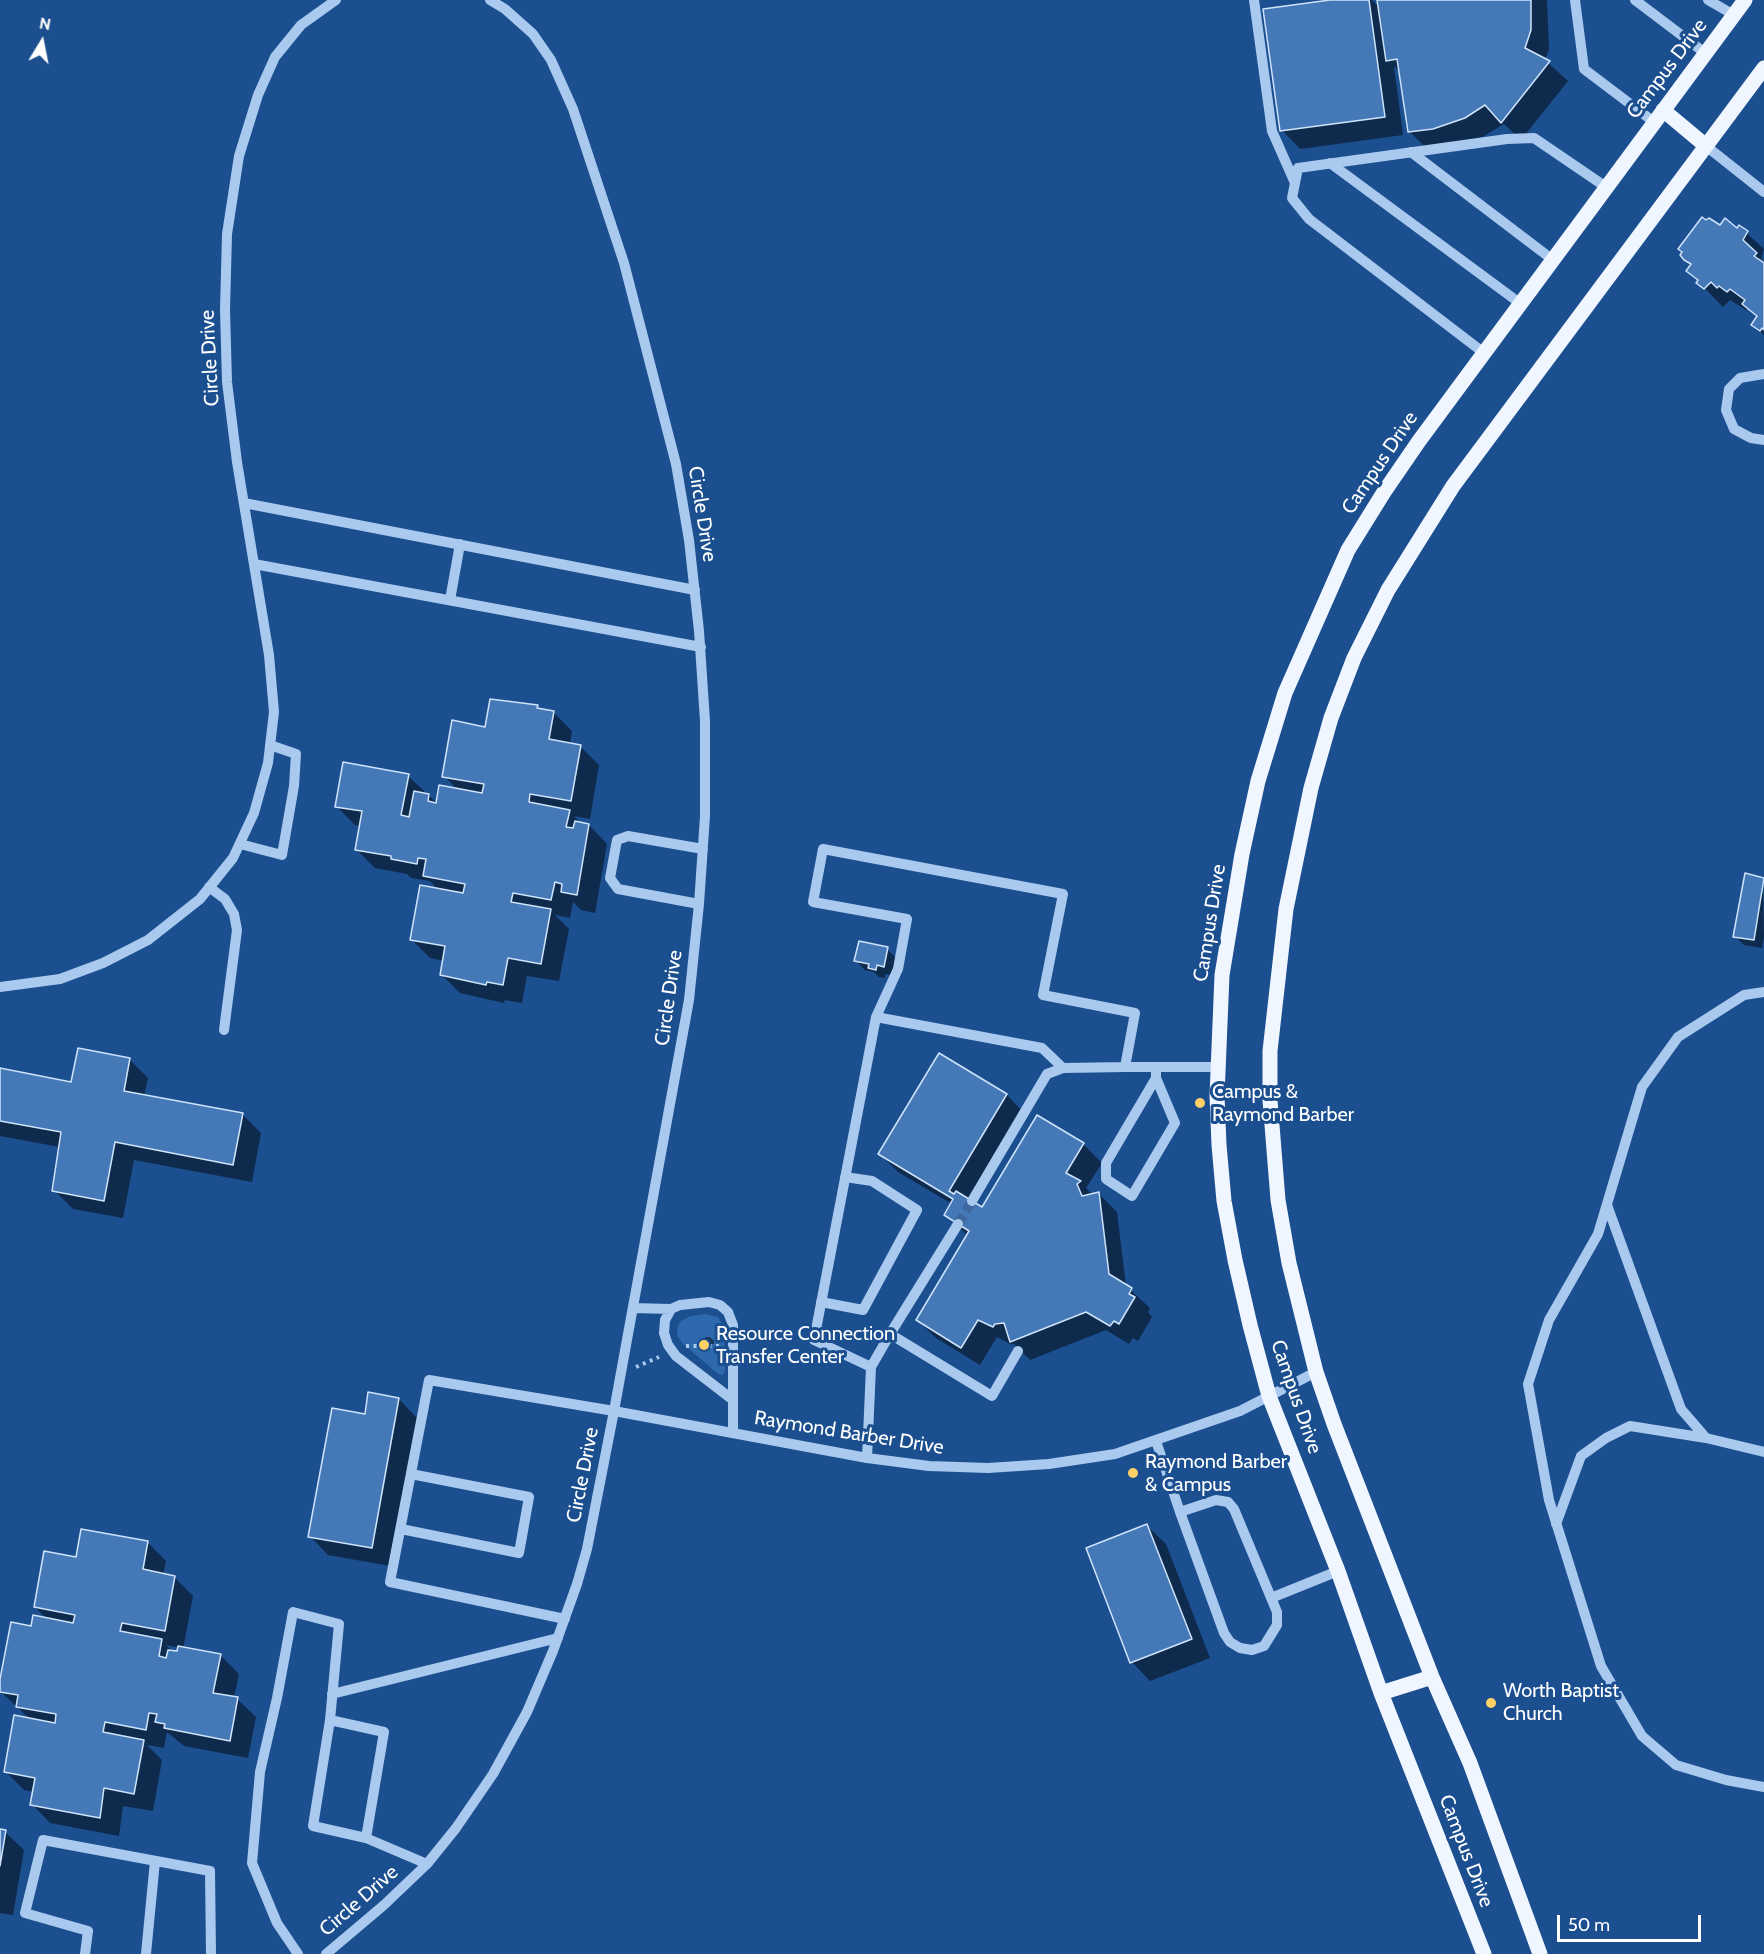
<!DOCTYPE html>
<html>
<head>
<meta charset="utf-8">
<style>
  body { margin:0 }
  #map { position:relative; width:1764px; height:1954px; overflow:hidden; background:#1b4f8f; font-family:Cabin,sans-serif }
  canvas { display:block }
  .north { position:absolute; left:12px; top:12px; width:60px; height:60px; -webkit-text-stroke:4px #1b4f8f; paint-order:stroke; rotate:10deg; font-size:16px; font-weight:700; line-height:24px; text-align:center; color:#fff }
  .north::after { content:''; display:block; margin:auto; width:21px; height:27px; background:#fff; clip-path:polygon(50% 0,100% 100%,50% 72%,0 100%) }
  .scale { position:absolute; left:1557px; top:1915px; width:144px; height:27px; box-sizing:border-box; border:3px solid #fff; border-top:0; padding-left:8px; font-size:18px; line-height:21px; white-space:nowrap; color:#fff; -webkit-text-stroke:4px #1b4f8f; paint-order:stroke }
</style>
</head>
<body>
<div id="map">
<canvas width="1764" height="1954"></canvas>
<div class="north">N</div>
<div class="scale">50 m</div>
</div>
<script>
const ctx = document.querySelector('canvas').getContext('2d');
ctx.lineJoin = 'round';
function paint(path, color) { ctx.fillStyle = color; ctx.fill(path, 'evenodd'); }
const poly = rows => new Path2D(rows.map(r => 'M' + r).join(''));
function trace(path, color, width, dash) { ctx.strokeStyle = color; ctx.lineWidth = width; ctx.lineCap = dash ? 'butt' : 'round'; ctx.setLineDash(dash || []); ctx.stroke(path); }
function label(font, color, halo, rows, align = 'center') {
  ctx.font = font + ' Cabin,sans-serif'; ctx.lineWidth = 6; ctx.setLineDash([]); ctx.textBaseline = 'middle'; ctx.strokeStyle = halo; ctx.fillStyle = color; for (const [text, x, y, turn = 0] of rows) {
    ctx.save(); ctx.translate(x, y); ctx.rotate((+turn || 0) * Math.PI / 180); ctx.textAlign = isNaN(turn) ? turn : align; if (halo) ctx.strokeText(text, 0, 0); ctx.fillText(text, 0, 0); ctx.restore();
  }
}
paint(poly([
  [706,1314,718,1317,724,1327,725,1370,723,1375,718,1374,682,1343,677,1335,678,1325,681,1321,691,1316]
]), '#2e69ad');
paint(poly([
  [1341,0,1372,0,1380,8,1379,0,1547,0,1549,49,1545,60,1568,81,1521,140,1504,124,1484,136,1452,147,1428,150,1409,131,1401,73,1394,66,1403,135,1300,149,1282,130],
  [1720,227,1738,230,1740,227,1764,249,1761,259,1764,262,1764,335,1753,325,1758,317,1748,308,1746,310,1730,300,1723,307,1688,271,1692,266,1685,259],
  [537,707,540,710,553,712,572,731,570,744,581,747,599,765,590,819,574,816,582,824,589,825,607,844,595,913,581,910,573,902,570,918,555,915,569,929,559,981,527,976,522,1003,505,1000,504,1003,460,993,441,974,444,961,430,958,412,940,438,890,430,881,411,878,407,874,375,868,356,849,361,826,355,825,336,806,408,776,438,804,458,790,444,776,486,728],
  [1763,879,1764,937,1762,948,1744,945,1735,936],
  [887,949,896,958,893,975,885,974,885,978,879,977,874,972,865,970,856,961],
  [939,1055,1007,1095,1025,1114,972,1203,982,1209,1083,1144,1102,1163,1086,1188,1093,1195,1099,1194,1117,1212,1126,1286,1150,1308,1148,1312,1152,1317,1138,1341,1133,1338,1129,1344,1106,1330,1030,1360,1013,1343,1012,1345,997,1337,980,1365,936,1338,918,1320,968,1236,946,1215,952,1204,898,1172,880,1154],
  [129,1059,148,1078,144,1096,243,1115,261,1133,252,1182,134,1160,123,1218,73,1209,54,1190,60,1147,0,1136,0,1070,72,1083],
  [705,1337,710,1337,714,1341,714,1344,709,1344,705,1340],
  [399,1399,417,1418,390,1566,328,1555,310,1536,366,1416],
  [1147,1526,1166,1544,1210,1658,1150,1681,1132,1662],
  [147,1542,166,1561,163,1575,174,1577,193,1596,183,1649,220,1655,239,1674,234,1698,237,1699,256,1717,248,1758,184,1746,167,1732,164,1748,147,1745,162,1760,153,1811,123,1806,119,1836,50,1823,32,1804,34,1792,24,1790,5,1771,31,1720,0,1691,0,1687,32,1627,48,1620,35,1607,77,1559],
  [166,1645,180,1648,179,1653,173,1652],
  [0,1831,5,1832,24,1850,13,1915,0,1913]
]), '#0007');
const building = poly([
  [1330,0,1369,0,1385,117,1280,131,1263,9,1330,0],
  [1377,0,1531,0,1531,30,1525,48,1550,61,1501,123,1485,105,1465,118,1433,129,1408,132,1397,59,1386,61,1377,0],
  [1702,217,1706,220,1709,218,1720,225,1725,218,1737,228,1739,225,1748,231,1743,240,1757,253,1754,256,1764,263,1764,330,1762,328,1760,331,1751,325,1757,316,1742,304,1745,300,1730,289,1727,292,1719,286,1717,288,1711,282,1704,289,1696,283,1698,280,1686,271,1691,264,1684,260,1680,255,1682,252,1678,249,1702,217],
  [490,699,538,705,537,708,554,711,549,739,581,745,571,801,530,794,529,802,570,810,566,827,573,828,575,821,589,824,577,895,561,892,562,884,555,882,551,900,513,893,511,902,551,909,541,964,508,958,503,985,487,982,486,985,440,975,445,946,410,940,420,885,463,893,465,884,423,876,426,859,418,858,417,864,391,859,391,856,355,850,362,811,335,807,343,762,409,774,401,815,409,817,414,791,429,794,428,801,436,803,439,785,482,793,484,784,442,777,452,720,485,727,490,699],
  [1745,873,1764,878,1754,940,1733,937,1745,873],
  [859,941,888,947,884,967,877,965,876,970,868,968,869,964,854,961,859,941],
  [78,1048,130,1058,124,1091,243,1113,233,1165,115,1142,104,1201,52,1191,61,1132,0,1121,0,1068,71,1082,78,1048],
  [939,1053,1007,1094,949,1191,954,1194,956,1191,982,1207,1037,1115,1084,1143,1066,1173,1081,1181,1077,1184,1082,1196,1099,1192,1109,1274,1132,1288,1129,1294,1135,1297,1119,1324,1114,1321,1110,1326,1086,1312,1010,1342,1004,1323,995,1324,993,1327,978,1320,961,1348,916,1320,969,1231,944,1215,953,1199,878,1154,939,1053],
  [368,1392,399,1398,372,1548,308,1537,332,1408,365,1414,368,1392],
  [1147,1524,1192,1639,1130,1663,1086,1548,1147,1524],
  [81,1529,148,1541,143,1569,175,1576,165,1631,122,1623,120,1631,162,1639,159,1656,166,1658,168,1650,177,1651,178,1646,221,1654,213,1693,238,1697,230,1741,164,1728,165,1724,155,1722,157,1714,149,1713,146,1730,105,1722,103,1732,144,1740,134,1794,104,1788,100,1818,30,1805,35,1778,4,1772,14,1715,55,1723,56,1714,16,1707,18,1695,0,1692,0,1679,11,1622,31,1626,33,1615,73,1623,75,1615,34,1607,44,1551,76,1557,81,1529],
  [0,1829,6,1830,0,1866,0,1829]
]);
paint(building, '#4478b7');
trace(building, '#cfe3fa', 1.5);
trace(poly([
  [958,1224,972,1201]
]), '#3d69a0', 10, [10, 5]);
trace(poly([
  [686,1346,720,1346],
  [636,1367,659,1357]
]), '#a9c9ee', 4, [3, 4.5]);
trace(poly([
  [1254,0,1272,131,1295,183],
  [1575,0,1584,69,1654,122],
  [1635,0,1705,53],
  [1708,0,1734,15],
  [1706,146,1764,192],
  [1411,152,1553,260],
  [1330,163,1521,304],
  [1484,353,1309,219,1292,198,1298,168,1507,139,1534,138,1606,187],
  [1764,374,1740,378,1729,389,1726,410,1734,429,1751,438,1764,440],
  [244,503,695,590],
  [254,564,701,647],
  [450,600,460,544],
  [240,844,282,855,294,786,296,754,270,745],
  [209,887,225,899,234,914,237,930,224,1030],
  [699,904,618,889,610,878,617,840,628,836,703,849],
  [0,987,60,979,103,963,148,940,200,899,233,858,254,813,268,763,274,712,269,655,237,462,227,382,225,310,227,234,239,156,258,95,275,57,301,25,336,0],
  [1764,992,1744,995,1678,1037,1642,1087,1598,1234,1549,1320,1528,1384,1549,1500,1601,1666,1642,1736,1676,1765,1726,1780,1764,1787],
  [876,1017,1042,1048,1063,1068,1125,1067],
  [1156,1078,1175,1123,1132,1196,1106,1179,1106,1163,1156,1078,1156,1067],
  [972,1201,1047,1074,1063,1068],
  [1607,1205,1681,1409,1706,1438,1764,1452],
  [821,1302,863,1310,917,1210,872,1181,845,1177],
  [633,1308,671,1309,680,1305,709,1302,720,1305,728,1312,733,1325,733,1433],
  [671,1309,665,1320,664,1333,668,1345,676,1356,733,1400],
  [890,1334,958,1224],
  [871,1367,814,1340,876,1017,898,969,907,919,813,902,823,849,1063,894,1043,995,1135,1013,1125,1067,1218,1067],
  [1156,1441,1180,1512,1224,1633,1230,1642,1240,1648,1252,1650,1264,1646,1277,1625,1277,1612,1234,1509,1228,1502,1216,1500,1180,1512],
  [867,1458,871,1367,890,1334,992,1396,1018,1351],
  [1556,1524,1581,1456,1606,1438,1630,1426,1706,1438],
  [401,1529,519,1553,529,1497,411,1474],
  [1271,1598,1338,1571],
  [565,1619,390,1582,429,1380,614,1411,867,1458,929,1466,988,1468,1049,1464,1115,1454,1240,1411,1316,1372],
  [332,1694,558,1638],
  [330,1720,313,1826,366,1838],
  [85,1954,88,1931,25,1913,43,1840,210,1871,211,1954],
  [146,1954,155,1861],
  [298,1954,277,1923,252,1863,260,1772,277,1698,293,1612,339,1624,330,1720,384,1732,366,1838,427,1864],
  [326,1954,384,1905,427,1864,456,1828,493,1774,527,1712,553,1651,577,1584,587,1549,614,1411,689,1000,699,904,705,816,705,721,699,631,689,540,676,464,624,263,573,109,551,60,533,34,505,9,490,0]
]), '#a9c9ee', 10);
trace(poly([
  [1663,110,1706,146],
  [1381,1693,1432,1677],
  [1484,1954,1381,1693,1338,1571,1269,1396,1250,1325,1235,1260,1224,1201,1219,1145,1217,1096,1222,975,1242,854,1258,781,1285,693,1348,550,1384,492,1419,441,1745,0],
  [1540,1954,1470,1763,1432,1677,1334,1424,1316,1372,1289,1263,1278,1200,1270,1100,1270,1051,1286,909,1311,788,1331,718,1354,658,1388,590,1453,486,1764,68]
]), '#f0f6ff', 15);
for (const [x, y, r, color] of [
  [1200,1103,6,"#ffd166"],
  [704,1345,6,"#ffd166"],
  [1133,1473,6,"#ffd166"],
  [1491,1703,6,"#ffd166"]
]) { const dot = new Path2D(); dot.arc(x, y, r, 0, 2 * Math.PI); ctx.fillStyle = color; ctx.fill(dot); trace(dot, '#1b4f8f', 2); }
label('20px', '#fff', '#1b4f8f', [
  ["Campus Drive",1667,69,-53],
  ["Circle Drive",210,358,-93],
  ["Campus Drive",1380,463,-56],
  ["Circle Drive",702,514,81],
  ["Campus Drive",1210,923,-81],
  ["Circle Drive",669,998,-82],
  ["Campus Drive",1296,1397,71],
  ["Raymond Barber Drive",849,1433,9],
  ["Circle Drive",583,1475,-79],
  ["Campus Drive",1466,1851,69],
  ["Circle Drive",359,1901,-41]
]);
label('20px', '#fff', '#1b4f8f', [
  ["Campus &",1212,1092],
  ["Raymond Barber",1212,1115],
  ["Resource Connection",716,1334],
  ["Transfer Center",716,1357],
  ["Raymond Barber",1145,1462],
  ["& Campus",1145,1485],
  ["Worth Baptist",1503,1691],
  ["Church",1503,1714]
], 'left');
</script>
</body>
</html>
